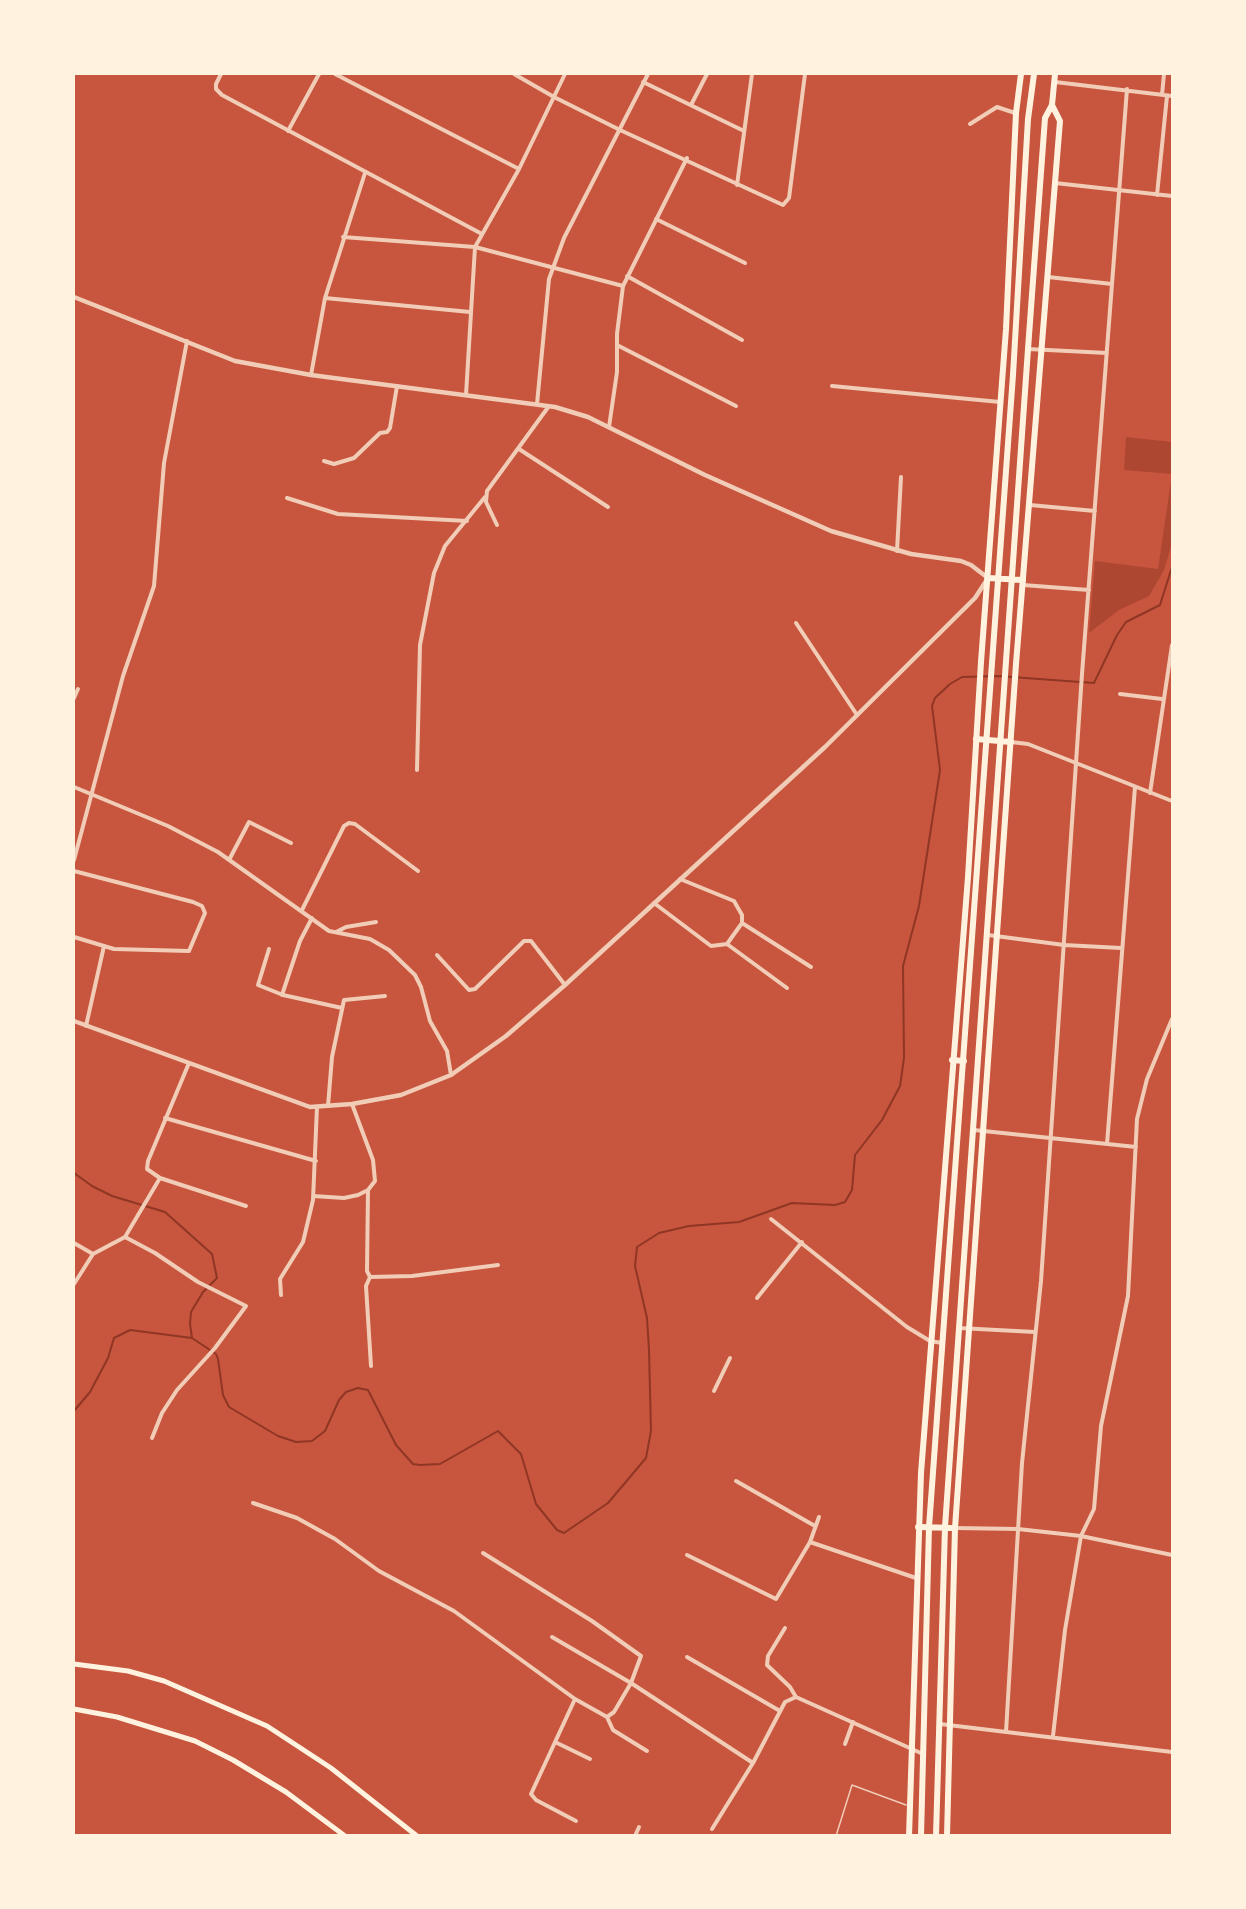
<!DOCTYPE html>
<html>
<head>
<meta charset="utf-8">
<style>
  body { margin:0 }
  #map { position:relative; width:1246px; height:1909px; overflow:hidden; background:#c8553d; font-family:Manrope,sans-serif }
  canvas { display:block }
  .frame { position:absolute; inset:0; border:75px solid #fff3e0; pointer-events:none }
</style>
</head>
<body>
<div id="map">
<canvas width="1246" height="1909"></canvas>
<div class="frame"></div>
</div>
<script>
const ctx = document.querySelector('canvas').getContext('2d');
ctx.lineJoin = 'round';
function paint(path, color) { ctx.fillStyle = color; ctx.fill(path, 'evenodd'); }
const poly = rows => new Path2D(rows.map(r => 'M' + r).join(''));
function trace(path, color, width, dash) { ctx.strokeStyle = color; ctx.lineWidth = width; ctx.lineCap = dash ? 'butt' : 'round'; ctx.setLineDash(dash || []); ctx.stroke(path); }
paint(poly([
  [1126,437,1172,442,1172,543,1164,570,1149,596,1119,610,1089,633,1095,561,1158,569,1172,474,1124,470]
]), '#ae4732');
trace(poly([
  [74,1173,92,1186,112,1196,165,1212,212,1254,217,1278,203,1292,191,1312,190,1324,192,1338,216,1354,218,1359,223,1395,229,1407,278,1436,296,1442,312,1441,325,1431,339,1400,346,1392,358,1388,368,1390,396,1445,413,1464,420,1465,440,1464,498,1431,521,1454,536,1504,557,1530,564,1533,608,1503,646,1458,651,1431,649,1350,647,1318,635,1266,637,1247,659,1233,689,1226,739,1222,792,1203,835,1205,845,1202,852,1190,855,1155,882,1120,900,1086,904,1058,903,966,919,906,940,770,932,706,935,698,950,684,962,677,998,676,1094,683,1117,635,1126,622,1160,605,1172,567],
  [74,1411,90,1392,108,1358,114,1338,130,1330,192,1338]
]), '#8f3625', 2);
trace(poly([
  [836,1836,852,1785,906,1805]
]), '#f1ccb7', 1.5);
trace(poly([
  [221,74,216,84,216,89,222,95,482,234],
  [335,74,519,169],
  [514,74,554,97,620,130,783,205,789,198,805,74],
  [643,82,744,131],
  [1055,82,1172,96],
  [1162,95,1164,74],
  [691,105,707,74],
  [970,124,997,107,1015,113],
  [288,131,319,74],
  [1055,183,1172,196],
  [737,185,752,74],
  [1157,195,1167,96],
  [656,219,745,263],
  [343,237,475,247,623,286],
  [627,276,742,340],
  [1048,277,1112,284],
  [325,298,470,312],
  [617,345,736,406],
  [1028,349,1107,353],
  [311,375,325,298,365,173],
  [832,386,1000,402],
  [466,395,475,247,519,169,565,74],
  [537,404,549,279,564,238,648,74],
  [609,427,617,372,617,334,623,286,687,158],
  [519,449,608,507],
  [324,461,334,464,354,458,380,433,387,432,390,428,397,386],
  [287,498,338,514,467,521],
  [1030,505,1095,511],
  [497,525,486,502,487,491,549,406],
  [897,551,901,477],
  [1023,585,1089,590],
  [796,623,857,715],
  [1120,694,1162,699],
  [74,698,78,689],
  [1011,742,1028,744,1172,801],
  [417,770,420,645,434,573,445,546,485,497],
  [74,787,168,826,218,852,329,931,370,939,389,950,415,975,421,987,430,1021,447,1051,451,1075],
  [1150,793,1172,645],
  [74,860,123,676,154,586,164,463,187,341],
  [229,860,249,822,291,843],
  [74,871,193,902,202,906,205,913,189,951,114,949,74,937],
  [654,903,711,946,727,944,742,923,742,915,734,901,680,879],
  [302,910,344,826,349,823,355,824,418,871],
  [742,923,811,967],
  [336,932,346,927,376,922],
  [988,935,1064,945,1121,948],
  [727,944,787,988],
  [269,949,258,985,283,995,342,1008],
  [437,955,469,990,475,989,524,941,531,941,565,985],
  [282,995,300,941,312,918],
  [86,1026,104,946],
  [189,1063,148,1161,147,1169,160,1178,246,1206],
  [328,1106,332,1057,344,1000,385,996],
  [165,1118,316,1161],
  [974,1130,1136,1147],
  [1107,1144,1135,787],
  [368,1190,367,1271,370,1277,412,1276,498,1265],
  [313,1196,344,1198,358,1195,368,1190,375,1181,373,1160,352,1104],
  [771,1219,907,1327,930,1341,942,1343],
  [125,1237,155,1253,198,1282,246,1306,215,1348,177,1390,162,1413,152,1438],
  [74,1243,93,1254],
  [370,1277,366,1286,371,1366],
  [74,1284,93,1254,125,1237,160,1178],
  [281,1295,280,1279,303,1242,313,1200,317,1107],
  [757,1298,802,1242],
  [959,1328,1035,1332],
  [714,1391,730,1358],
  [736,1481,815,1526],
  [253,1503,297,1518,335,1539,379,1571,454,1611,575,1699,607,1717,613,1730,647,1751],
  [955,1528,1018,1529,1081,1536,1172,1555],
  [810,1542,916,1578],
  [483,1553,592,1621,641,1656,631,1683,614,1712,607,1717],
  [687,1555,776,1599,810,1542,819,1517],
  [785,1628,768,1656,767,1665,790,1687,796,1697],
  [552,1637,631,1683,753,1763,785,1702,796,1697,923,1754],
  [687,1657,780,1711],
  [575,1699,531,1794,536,1800,576,1821],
  [940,1724,1172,1752],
  [1006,1732,1022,1463,1041,1281,1082,674,1127,89],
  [1053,1736,1065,1630,1081,1536,1094,1509,1101,1426,1128,1296,1137,1119,1147,1079,1172,1019],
  [555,1742,590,1759],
  [845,1744,853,1722],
  [712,1829,753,1763],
  [635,1836,639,1827]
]), '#f1ccb7', 4);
trace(poly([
  [74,297,235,361,311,375,555,407,588,417,705,475,831,531,911,554,961,561,971,565,988,578,975,598,825,747,565,985,506,1036,451,1075,401,1095,352,1104,310,1107,74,1021]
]), '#f1ccb7', 4.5);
trace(poly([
  [74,1664,128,1671,164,1681,267,1726,331,1768,417,1836],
  [74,1709,117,1717,195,1741,233,1760,286,1792,345,1836]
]), '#fff3e0', 5);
trace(poly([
  [909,1836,921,1473,968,877,981,662,1006,329,1016,113,1021,74],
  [947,1836,955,1528,1016,664,1060,121,1052,105]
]), '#fff3e0', 6);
trace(poly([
  [988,578,1023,580],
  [976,739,1011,742],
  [952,1060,964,1061],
  [918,1527,955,1528],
  [921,1836,929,1527,1013,375,1028,119,1034,74],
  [936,1836,945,1527,1028,349,1045,118,1052,105,1055,74]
]), '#fff3e0', 6);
</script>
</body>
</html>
